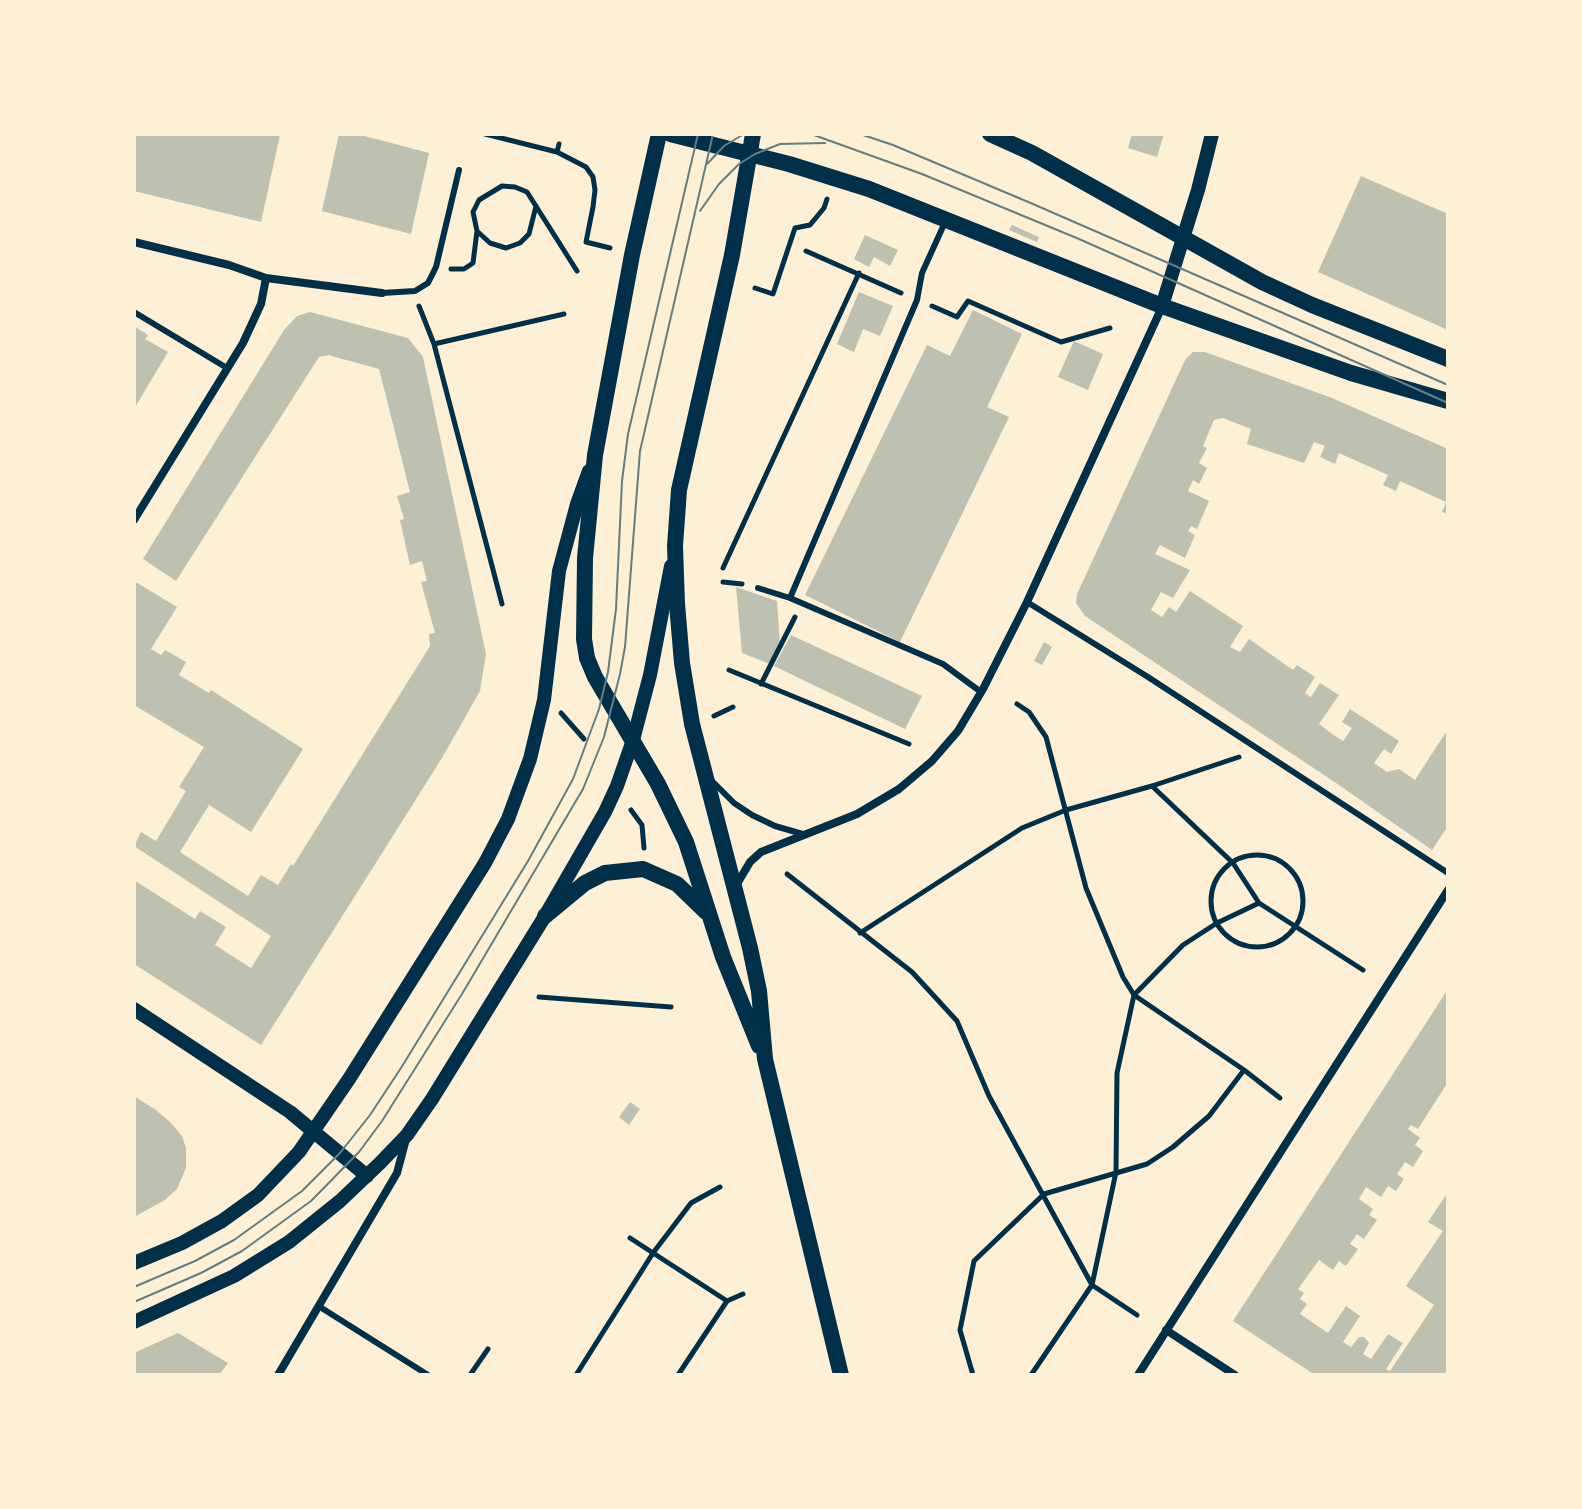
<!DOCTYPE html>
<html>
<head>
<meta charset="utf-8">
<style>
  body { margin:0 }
  #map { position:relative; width:1582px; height:1509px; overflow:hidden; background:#fdf0d5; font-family:"Nunito Sans",sans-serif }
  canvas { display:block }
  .frame { position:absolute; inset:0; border:136px solid #fdf0d5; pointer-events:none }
</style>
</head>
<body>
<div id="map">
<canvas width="1582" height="1509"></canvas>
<div class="frame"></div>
</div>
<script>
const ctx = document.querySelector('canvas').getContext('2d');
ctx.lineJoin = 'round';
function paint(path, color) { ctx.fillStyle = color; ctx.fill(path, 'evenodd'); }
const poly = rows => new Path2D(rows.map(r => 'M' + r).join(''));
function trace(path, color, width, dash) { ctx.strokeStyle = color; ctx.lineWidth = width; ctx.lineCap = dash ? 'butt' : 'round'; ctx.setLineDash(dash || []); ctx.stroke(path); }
paint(poly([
  [134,134,280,135,261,222,134,191],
  [339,134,357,134,429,153,411,234,322,211],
  [1132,134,1164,134,1157,157,1128,148],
  [1361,176,1448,214,1448,330,1318,272],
  [1012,225,1039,237,1037,242,1009,230],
  [865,235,898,250,890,266,874,257,869,267,854,259],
  [859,292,893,306,880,336,863,329,854,352,837,344],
  [973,310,1022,334,987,407,1009,417,900,642,805,595,927,345,950,356],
  [310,312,408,338,423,357,486,654,480,691,442,758,261,1045,134,964,134,880,195,919,200,911,226,927,215,945,251,968,271,936,134,846,141,832,156,841,186,791,179,787,204,747,134,705,134,581,177,607,151,649,161,655,165,650,186,662,179,675,209,693,211,690,303,749,251,832,209,805,180,852,248,896,261,875,278,885,291,864,293,866,430,646,429,634,435,633,421,582,427,581,422,561,410,565,400,520,404,519,397,496,410,492,379,369,328,355,319,357,176,581,143,559,284,330,297,316],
  [134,326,148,335,145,339,168,352,134,409],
  [1074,341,1103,354,1088,390,1058,377],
  [1193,352,1205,352,1332,398,1448,449,1448,514,1442,512,1446,502,1400,481,1396,491,1383,485,1388,475,1339,453,1335,464,1320,457,1325,446,1314,442,1304,463,1247,444,1251,429,1223,418,1214,420,1203,446,1207,448,1199,463,1207,468,1199,484,1193,480,1188,491,1209,501,1197,529,1191,526,1188,531,1195,535,1185,558,1160,545,1155,554,1190,570,1173,598,1161,592,1151,610,1162,617,1169,607,1176,612,1190,591,1243,626,1230,647,1240,652,1249,639,1293,670,1297,665,1315,677,1305,693,1311,697,1320,683,1339,695,1319,724,1332,734,1343,741,1352,728,1342,722,1350,709,1399,741,1391,754,1384,749,1374,763,1387,772,1399,769,1415,780,1448,729,1448,826,1432,850,1339,785,1085,616,1076,603,1077,594,1185,360],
  [736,587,777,601,780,646,770,664,742,653],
  [791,635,922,696,905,729,774,666],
  [1044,642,1052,647,1042,665,1034,661],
  [1448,989,1448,1082,1418,1129,1411,1125,1408,1129,1420,1138,1415,1145,1423,1151,1413,1167,1405,1162,1397,1174,1404,1179,1396,1191,1388,1186,1381,1197,1366,1187,1359,1199,1373,1209,1369,1215,1377,1220,1364,1239,1357,1234,1350,1244,1358,1249,1346,1266,1339,1261,1333,1270,1319,1260,1298,1289,1304,1293,1300,1299,1307,1304,1300,1314,1328,1333,1346,1306,1360,1316,1343,1342,1351,1347,1359,1337,1364,1337,1369,1343,1363,1354,1371,1359,1388,1334,1403,1343,1386,1369,1390,1371,1434,1305,1406,1286,1443,1231,1428,1222,1448,1192,1448,1375,1315,1375,1233,1321],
  [134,1096,156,1110,171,1123,182,1136,186,1148,186,1168,177,1189,165,1200,134,1217],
  [630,1102,640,1109,629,1125,619,1117],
  [178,1333,228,1363,219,1375,134,1375,134,1353]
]), '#bec0b2');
trace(poly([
  [485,134,557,152],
  [559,144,557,152,586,167,593,177,595,190,593,207,586,242,610,248],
  [478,232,490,243,506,248,520,243,529,234,536,206],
  [806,251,901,293],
  [451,269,464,269,473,263,477,231,473,212,479,200,502,186,515,187,527,192,577,271],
  [755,288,773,294,795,228,810,225,824,208,827,199],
  [419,306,434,344,502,604],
  [932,306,957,317,968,301,1061,342,1110,328],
  [434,344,564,314],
  [723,568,859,273],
  [723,582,742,584],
  [729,670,909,744],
  [761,684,795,617],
  [1017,704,1029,712,1046,737,1086,888,1123,977,1134,995,1244,1070,1280,1098],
  [561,713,584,739],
  [714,716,733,707],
  [1152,786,1233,863,1259,903],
  [631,810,642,825,644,848],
  '1211 901a46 46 0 1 1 92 0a46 46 0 1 1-92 0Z',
  [787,874,912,972,957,1021,989,1096,1092,1285,1137,1315],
  [860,933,1022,828,1066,810,1152,786,1239,757],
  [539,997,671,1007],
  [630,1238,727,1301],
  [470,1375,488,1349],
  [576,1375,653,1253,691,1203,720,1187],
  [678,1375,727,1301,743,1294],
  [973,1375,960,1330,974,1261,1044,1194,1147,1164,1173,1147,1209,1116,1244,1070],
  [1031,1375,1092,1285,1116,1172,1117,1073,1134,995,1183,945,1217,923,1259,903,1363,970]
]), '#003049', 5);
trace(poly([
  [946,220,922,273,917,300,790,598,943,664,981,692],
  [382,293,415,291,428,283,436,267,459,170],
  [134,312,227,368],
  [758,588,790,598],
  [1027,602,1148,677,1448,873],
  [711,780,734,803,752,815,775,826,806,835],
  [320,1307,428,1375]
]), '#003049', 6);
trace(poly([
  [134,242,229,265,266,278,382,293],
  [134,520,243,343,261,304,266,278],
  [737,884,750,862,761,852,857,814,899,789,932,761,958,731,983,689,1027,602,1162,307],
  [1166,1330,1235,1375],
  [278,1375,397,1173,406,1139],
  [1138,1375,1448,890]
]), '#003049', 8);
trace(poly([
  [1162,306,1198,190,1212,134],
  [134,1009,290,1112,367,1176],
  [134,1263,182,1243,222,1221,258,1195,299,1152,349,1079,485,863,508,819,530,759,544,700,559,571,577,504,589,471],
  [134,1322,234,1276,289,1242,340,1201,380,1163,407,1135,432,1099,545,916,605,812,617,786,633,740,650,675,671,566]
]), '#003049', 14);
trace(poly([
  [659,134,632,255,595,455,585,558,584,639,587,658,595,677,658,784,686,842,723,957,759,1046],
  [670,134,789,164,869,189,1162,306,1351,373,1448,401],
  [753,134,732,255,679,490,675,546,677,604,682,663,692,724,750,948,759,991,765,1059,841,1375],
  [990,134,1032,153,1262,282,1312,305,1448,359],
  [545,916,585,883,605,873,643,869,677,884,706,912]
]), '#003049', 16);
trace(poly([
  [811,134,922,174,1079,239,1448,403],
  [860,134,893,145,1033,204,1448,385],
  [707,164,724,146,744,134],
  [700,211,719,184,739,164,755,154,780,144,825,143],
  [134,1287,195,1261,234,1240,302,1191,340,1153,370,1115,401,1068,528,861,573,779,599,709,608,672,616,609,622,481,628,434,698,134],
  [134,1302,201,1273,242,1251,311,1201,359,1152,382,1121,462,994,583,789,604,737,620,674,625,647,640,451,713,134]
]), '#657d81', 2);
</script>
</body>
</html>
